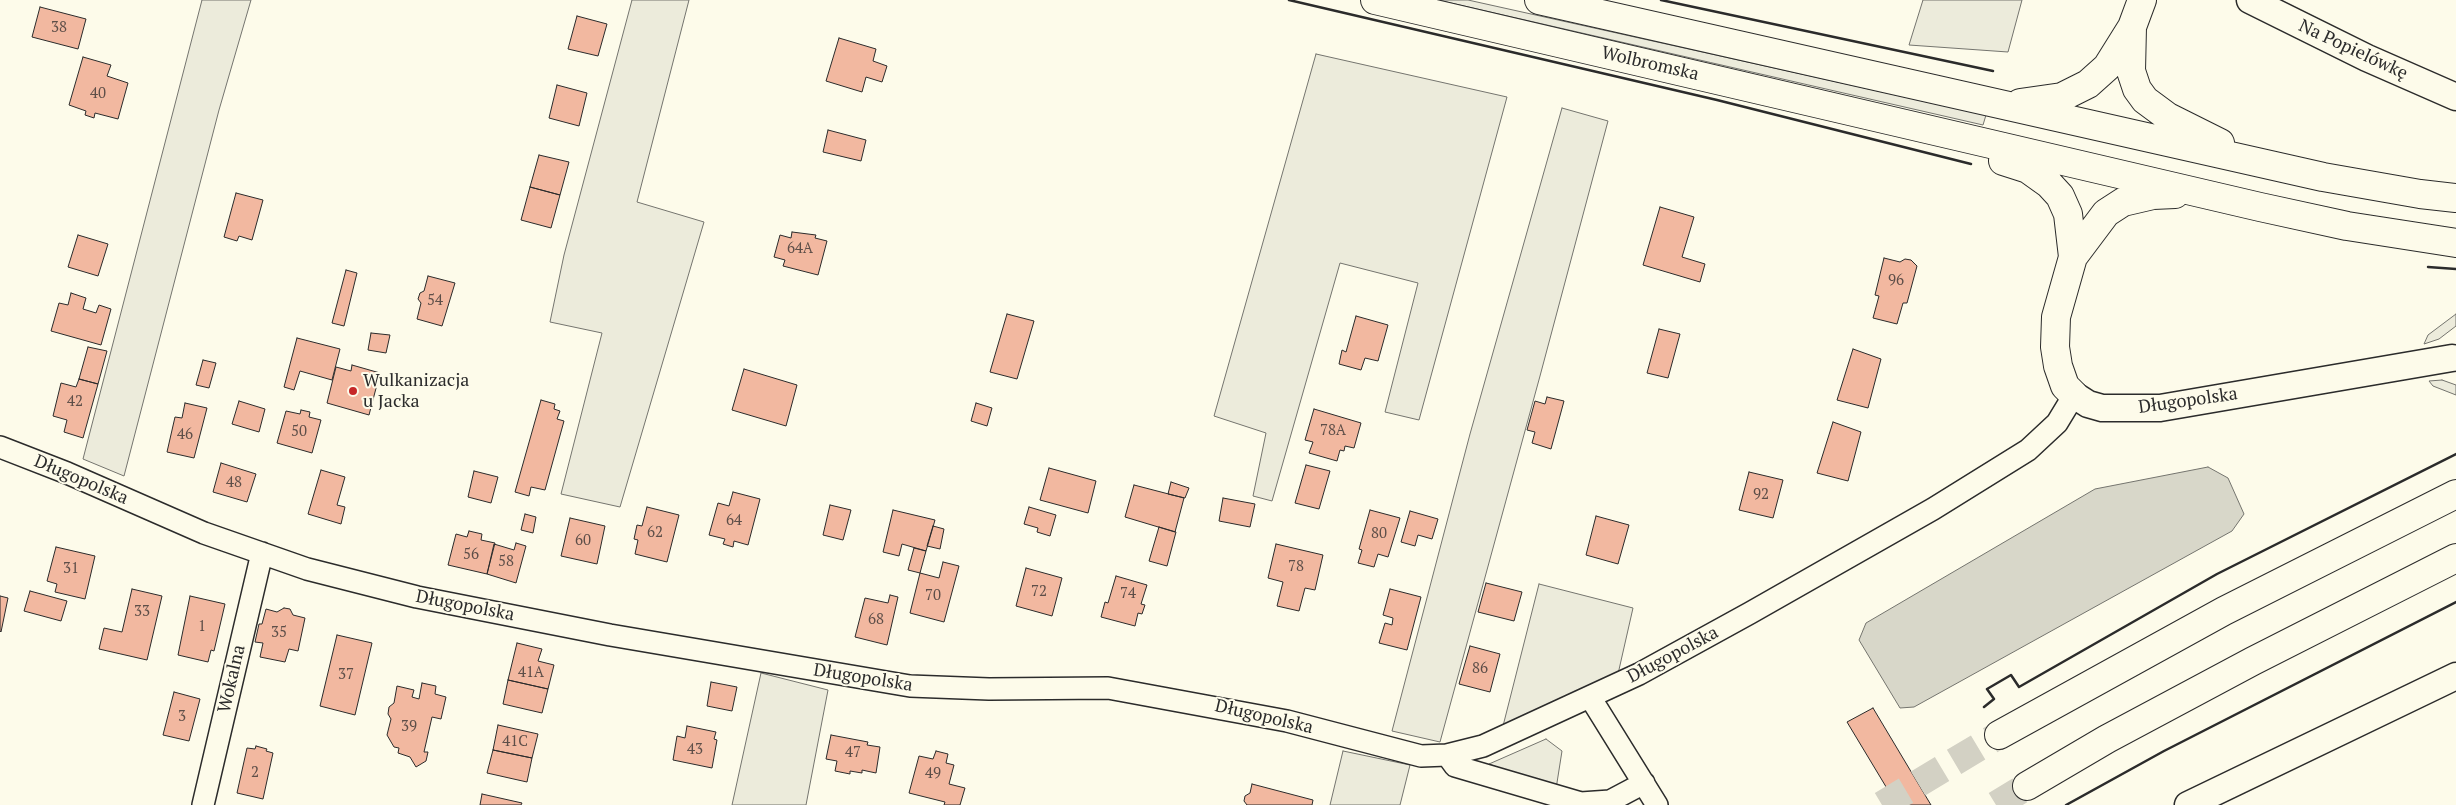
<!DOCTYPE html>
<html>
<head>
<meta charset="utf-8">
<style>
  body { margin:0 }
  canvas { display:block; background:#fdfbea }
</style>
</head>
<body>
<canvas width="2456" height="805"></canvas>
<script>
const ctx = document.querySelector('canvas').getContext('2d');
ctx.lineJoin = 'round';
function paint(path, color) { ctx.fillStyle = color; ctx.fill(path, 'evenodd'); }
const poly = rows => new Path2D(rows.map(r => 'M' + r).join(''));
function trace(path, color, width, dash) { ctx.strokeStyle = color; ctx.lineWidth = width; ctx.lineCap = dash ? 'butt' : 'round'; ctx.setLineDash(dash || []); ctx.stroke(path); }
function label(font, color, halo, rows, align = 'center') {
  ctx.font = font + ' "PT Serif",serif'; ctx.lineWidth = 4; ctx.setLineDash([]); ctx.textBaseline = 'middle'; ctx.strokeStyle = halo; ctx.fillStyle = color; for (const [text, x, y, turn = 0] of rows) {
    ctx.save(); ctx.translate(x, y); ctx.rotate((+turn || 0) * Math.PI / 180); ctx.textAlign = isNaN(turn) ? turn : align; if (halo) ctx.strokeText(text, 0, 0); ctx.fillText(text, 0, 0); ctx.restore();
  }
}
const green = poly([
  [202,0,251,0,219,110,124,476,83,459,202,0],
  [632,0,689,0,637,202,704,222,620,507,561,494,602,333,550,322,564,255,632,0],
  [1438,0,1468,0,1986,115,1983,125,1438,0],
  [1923,0,2022,0,2008,52,1909,45,1923,0],
  [1316,54,1507,97,1419,420,1385,412,1418,283,1340,263,1272,501,1253,496,1266,433,1214,416,1316,54],
  [1562,108,1608,121,1540,376,1440,742,1392,731,1470,434,1562,108],
  [2456,314,2456,326,2439,339,2424,344,2428,335,2456,314],
  [2442,380,2456,385,2456,395,2433,386,2429,381,2442,380],
  [1539,584,1633,608,1618,674,1503,726,1539,584],
  [761,673,828,690,806,805,732,805,761,673],
  [1546,739,1562,751,1556,789,1489,764,1546,739],
  [1343,751,1410,765,1400,805,1330,805,1343,751]
]);
paint(green, '#ecebdb');
trace(green, '#74746e', 1);
const water = poly([
  [2208,467,2228,478,2244,514,2232,531,1914,707,1900,708,1859,640,1866,623,2095,489,2208,467]
]);
paint(water, '#d8d7c9');
trace(water, '#74746e', 1);
const building = poly([
  [40,7,86,19,78,49,32,37,40,7],
  [577,16,607,24,598,56,568,49,577,16],
  [839,38,876,49,873,61,887,66,882,82,866,77,862,92,826,81,839,38],
  [83,57,111,65,107,76,128,83,118,119,95,113,94,118,85,115,86,111,69,105,83,57],
  [557,85,587,93,579,126,549,118,557,85],
  [828,130,866,140,861,161,823,152,828,130],
  [539,155,569,162,560,195,530,187,539,155],
  [530,187,560,195,551,228,521,220,530,187],
  [236,193,263,200,252,240,239,236,237,241,224,237,236,193],
  [1660,207,1694,217,1682,257,1705,264,1700,282,1643,265,1660,207],
  [792,232,816,235,815,238,827,241,818,275,783,266,785,260,774,257,780,235,791,238,792,232],
  [78,235,108,244,98,276,68,267,78,235],
  [1884,258,1900,262,1905,259,1911,260,1917,266,1907,303,1903,303,1897,324,1873,318,1879,296,1875,295,1884,258],
  [346,270,357,273,344,326,332,323,346,270],
  [428,276,455,283,442,326,417,319,421,303,418,299,420,293,424,291,428,276],
  [71,293,86,298,83,309,96,313,99,305,111,309,101,345,51,331,59,303,68,305,71,293],
  [1007,314,1034,321,1017,379,990,372,1007,314],
  [1356,316,1388,325,1378,361,1365,358,1361,370,1339,364,1342,350,1346,352,1356,316],
  [1659,329,1680,334,1668,378,1647,373,1659,329],
  [371,333,390,335,386,353,368,350,371,333],
  [297,338,340,349,332,380,300,371,294,390,284,387,297,338],
  [88,347,107,351,98,384,79,379,88,347],
  [1853,349,1881,359,1868,408,1837,400,1853,349],
  [203,360,216,363,209,388,196,385,203,360],
  [352,365,380,373,369,415,327,403,336,367,351,371,352,365],
  [744,369,797,385,786,426,732,410,744,369],
  [79,379,98,384,83,438,64,432,67,420,53,416,61,383,76,387,79,379],
  [1547,397,1564,401,1551,449,1532,443,1535,432,1527,430,1535,401,1545,404,1547,397],
  [541,400,555,404,554,409,560,411,557,419,564,421,545,490,531,487,529,496,515,492,541,400],
  [239,401,265,409,259,432,232,424,239,401],
  [185,403,207,408,194,458,167,452,175,417,182,418,185,403],
  [976,403,992,408,987,426,971,421,976,403],
  [1314,409,1361,423,1354,448,1345,446,1344,451,1340,450,1337,461,1309,453,1313,442,1305,440,1314,409],
  [301,410,310,412,309,417,321,420,312,453,277,443,286,411,300,414,301,410],
  [1833,422,1861,432,1848,481,1817,473,1833,422],
  [221,463,256,474,247,502,213,492,221,463],
  [1306,465,1330,471,1319,509,1295,503,1306,465],
  [1049,468,1096,481,1088,513,1040,500,1049,468],
  [321,470,345,477,337,505,345,507,341,524,308,514,321,470],
  [474,471,498,477,491,503,468,497,474,471],
  [1749,472,1783,480,1773,518,1739,510,1749,472],
  [1171,482,1189,488,1185,498,1168,494,1171,482],
  [1134,485,1184,498,1175,532,1125,517,1134,485],
  [733,492,760,499,748,545,734,541,733,547,723,544,725,539,709,535,718,503,729,506,733,492],
  [1223,498,1255,504,1250,527,1219,521,1223,498],
  [830,505,851,510,843,540,823,535,830,505],
  [647,507,679,515,667,562,635,554,638,540,634,539,637,525,642,526,647,507],
  [1029,507,1056,515,1050,536,1037,532,1038,528,1024,524,1029,507],
  [893,510,935,520,926,551,902,544,899,556,883,552,893,510],
  [1370,510,1400,518,1388,557,1378,554,1374,567,1358,563,1362,550,1359,549,1370,510],
  [1410,511,1438,519,1432,539,1418,535,1415,546,1401,542,1410,511],
  [525,514,536,517,533,533,521,530,525,514],
  [1596,516,1629,525,1618,564,1586,555,1596,516],
  [570,518,605,526,597,564,561,556,570,518],
  [933,526,944,529,940,549,927,546,933,526],
  [1159,527,1176,532,1167,566,1149,561,1159,527],
  [469,531,482,534,481,540,495,543,487,574,448,565,456,534,467,537,469,531],
  [516,543,526,546,516,583,487,574,494,544,514,550,516,543],
  [1276,544,1323,555,1315,590,1305,588,1299,611,1277,606,1283,582,1268,578,1276,544],
  [56,547,95,556,85,599,55,592,57,584,47,581,56,547],
  [914,548,926,551,920,573,908,570,914,548],
  [943,562,959,566,944,622,910,613,920,573,939,578,943,562],
  [1026,568,1062,578,1052,616,1016,606,1026,568],
  [1116,576,1147,585,1141,604,1145,605,1142,614,1138,613,1135,626,1101,617,1105,602,1108,603,1116,576],
  [1486,583,1522,592,1514,621,1478,612,1486,583],
  [132,589,162,596,147,660,99,649,104,628,122,632,132,589],
  [1390,589,1421,597,1407,650,1379,643,1385,623,1392,625,1393,618,1383,615,1390,589],
  [30,591,67,601,61,621,24,611,30,591],
  [890,595,898,597,887,645,855,637,865,598,888,603,890,595],
  [0,596,8,598,1,632,0,631,0,596],
  [190,596,225,604,214,651,211,650,208,662,178,655,190,596],
  [284,608,290,609,293,615,305,618,298,651,289,649,285,662,260,657,263,643,255,642,259,624,262,624,266,609,277,612,284,608],
  [337,635,372,643,355,715,320,706,337,635],
  [517,643,542,649,538,661,554,665,548,689,508,680,517,643],
  [1470,646,1500,654,1490,692,1459,684,1470,646],
  [508,680,548,689,542,713,503,704,508,680],
  [711,682,737,687,732,711,707,706,711,682],
  [422,683,436,686,435,694,446,697,441,719,432,717,424,752,428,752,426,761,416,767,410,757,398,753,399,748,394,747,387,735,391,719,388,714,389,707,394,703,397,686,414,690,412,697,419,699,422,683],
  [174,692,200,699,189,741,163,735,174,692],
  [1873,708,1931,805,1897,805,1847,722,1873,708],
  [498,725,538,734,532,758,493,750,498,725],
  [687,726,716,732,714,739,717,740,712,768,673,760,677,736,685,738,687,726],
  [831,735,868,742,867,745,880,747,876,773,862,770,862,773,850,771,850,774,835,771,837,761,826,759,831,735],
  [256,746,267,749,266,751,273,753,263,799,237,793,247,748,255,749,256,746],
  [493,750,532,758,527,782,487,773,493,750],
  [936,751,948,754,946,763,954,765,949,784,965,788,960,805,944,805,945,802,909,793,919,756,933,759,936,751],
  [1252,784,1313,800,1312,805,1247,805,1244,801,1245,796,1250,793,1252,784],
  [482,794,522,803,521,805,480,805,482,794]
]);
paint(building, '#f2b8a0');
trace(building, '#2b2b2b', 1);
trace(poly([
  [1882,805,1999,735],
  [1996,805,2027,786]
]), '#d3d1c4', 28, [28, 14]);
const minor = poly([
  [0,447,67,473,204,533,307,569,417,597,610,635,910,686,989,689,1108,688,1287,721,1421,756,1447,755,1483,746,1639,674,1750,613,1933,509,2028,450,2057,423,2074,395],
  [1590,697,1657,805],
  [1447,755,1455,766,1581,803,1610,801,1644,783],
  [203,805,262,553]
]);
const tertiary = poly([
  [2250,0,2367,58,2456,97],
  [2074,395,2088,404,2102,408,2160,408,2452,358],
  [2188,805,2456,676]
]);
const secondary = poly([
  [1375,0,2260,207,2347,226,2456,243],
  [1539,0,2323,177,2420,194,2456,198],
  [2132,27,2131,71,2137,89,2145,100,2168,117,2220,143],
  [2020,103,2062,97,2088,84,2107,67,2132,27,2142,0],
  [2003,161,2028,169,2049,184,2060,196,2068,214,2073,257],
  [2074,395,2065,386,2058,366,2055,347,2056,317,2073,257,2106,213,2123,202,2153,195,2175,194]
]);
const motorway = poly([
  [1999,735,2224,611,2456,494],
  [2027,786,2107,739,2253,661,2456,558]
]);
trace(minor, '#2b2b2b', 24);
trace(tertiary, '#2b2b2b', 29);
trace(secondary, '#2b2b2b', 30);
trace(motorway, '#2b2b2b', 30);
trace(minor, '#fdfbea', 21);
trace(tertiary, '#fdfbea', 26);
trace(secondary, '#fdfbea', 28);
trace(motorway, '#fdfbea', 28);
trace(poly([
  [1289,0,1717,100,1971,164],
  [1661,0,1993,71],
  [2428,267,2456,269],
  [1984,707,1994,699,1987,689,2011,675,2019,687,2217,574,2456,454],
  [2066,805,2164,751,2456,602]
]), '#2b2b2b', 2.5);
for (const [x, y, r, color] of [
  [353,391,5,"#c62828"]
]) { const dot = new Path2D(); dot.arc(x, y, r, 0, 2 * Math.PI); ctx.fillStyle = color; ctx.fill(dot); trace(dot, '#fdfbea', 2); }
label('15px', '#5d4e48', null, [
  ["38",59,28],
  ["40",98,94],
  ["64A",800,249],
  ["96",1896,281],
  ["54",435,301],
  ["42",75,402],
  ["78A",1333,431],
  ["50",299,432],
  ["46",185,435],
  ["48",234,483],
  ["92",1761,495],
  ["64",734,521],
  ["62",655,533],
  ["80",1379,534],
  ["60",583,541],
  ["56",471,555],
  ["58",506,562],
  ["78",1296,567],
  ["31",71,569],
  ["72",1039,592],
  ["74",1128,594],
  ["70",933,596],
  ["33",142,612],
  ["68",876,620],
  ["1",202,627],
  ["35",279,633],
  ["86",1480,669],
  ["41A",531,673],
  ["37",346,675],
  ["3",182,717],
  ["39",409,727],
  ["41C",515,742],
  ["43",695,750],
  ["47",853,753],
  ["2",255,773],
  ["49",933,774]
]);
label('18px', '#2b2b2b', '#fdfbea', [
  ["Na Popielówkę",2353,50,25],
  ["Wolbromska",1650,64,13],
  ["Długopolska",2188,401,-8],
  ["Długopolska",81,480,23],
  ["Długopolska",465,606,11],
  ["Długopolska",1673,655,-28],
  ["Długopolska",863,678,9],
  ["Wokalna",232,679,-77],
  ["Długopolska",1264,717,13]
]);
label('18px', '#2b2b2b', '#fdfbea', [
  ["Wulkanizacja",363,381],
  ["u Jacka",363,402]
], 'left');
</script>
</body>
</html>
